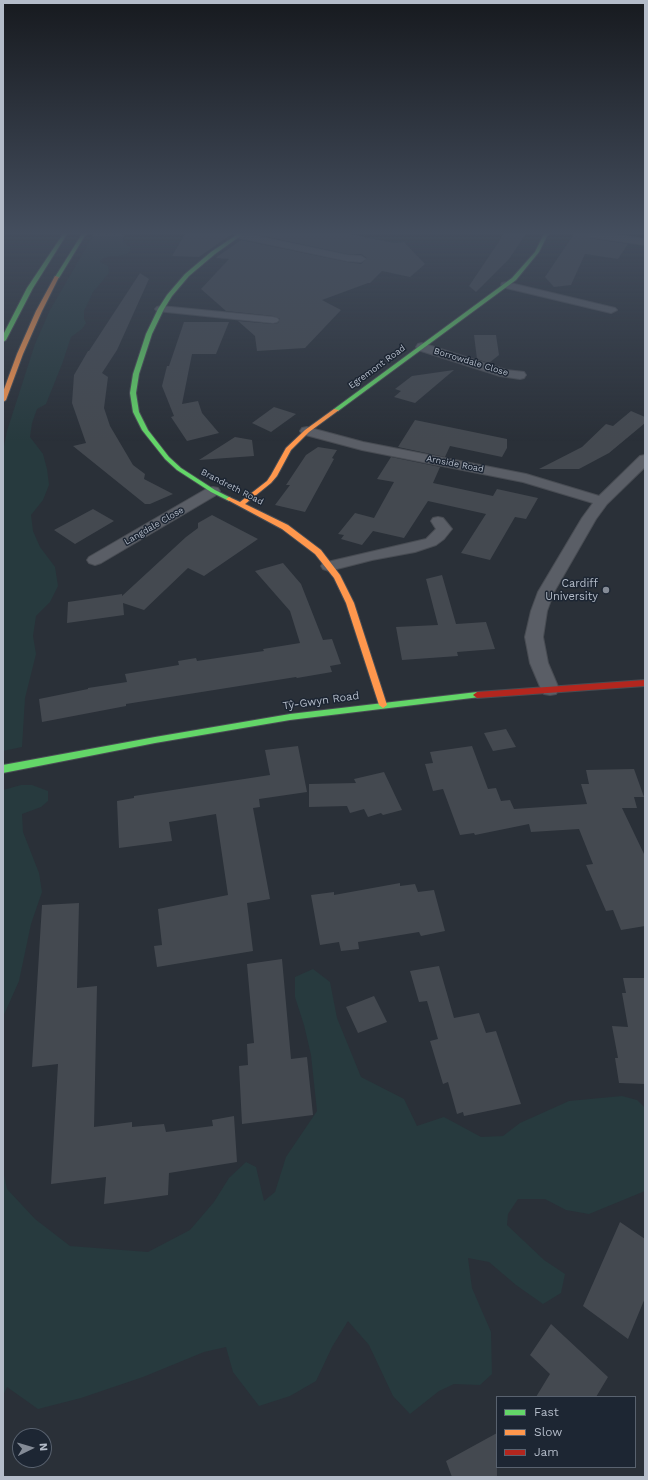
<!DOCTYPE html>
<html>
<head>
<meta charset="utf-8">
<style>
  body { margin:0 }
  #map { position:relative; width:648px; height:1480px; overflow:hidden; background:#2a3038; font-family:"Work Sans",sans-serif }
  canvas { display:block }
  .frame { position:absolute; inset:0; border:4px solid #b4bcc9; pointer-events:none }
  .legend { position:absolute; left:496px; top:1396px; width:140px; height:72px; box-sizing:border-box; background:#1d2633; border:1px solid #59626f; margin:0; padding:5px 7px; list-style:none; font-size:12px; color:#b4bcc9 }
  .legend li { display:flex; align-items:center; gap:8px; height:20px }
  .legend b { width:20px; border:1px solid #59626f }
  .north { position:absolute; left:12px; top:1428px; width:40px; height:40px; box-sizing:border-box; background:#1d2633; border:1px solid #59626f; border-radius:50%; rotate:85deg; font-size:11px; font-weight:700; line-height:16px; text-align:center; color:#b4bcc9 }
  .north::after { content:''; display:block; margin:auto; width:14px; height:18px; background:#848b96; clip-path:polygon(50% 0,100% 100%,50% 72%,0 100%) }
</style>
</head>
<body>
<div id="map">
<canvas width="648" height="1480"></canvas>
<div class="frame"></div>
<ul class="legend">
<li><b style="height:5px;background:#63d668"></b>Fast</li>
<li><b style="height:5px;background:#ff974d"></b>Slow</li>
<li><b style="height:5px;background:#b3261e"></b>Jam</li>
</ul>
<div class="north">N</div>
</div>
<script>
const ctx = document.querySelector('canvas').getContext('2d');
ctx.lineJoin = 'round';
function paint(path, color) { ctx.fillStyle = color; ctx.fill(path, 'evenodd'); }
const poly = rows => new Path2D(rows.map(r => 'M' + r).join(''));
function trace(path, color, width, dash) { ctx.strokeStyle = color; ctx.lineWidth = width; ctx.lineCap = dash ? 'butt' : 'round'; ctx.setLineDash(dash || []); ctx.stroke(path); }
function label(font, color, halo, rows, align = 'center') {
  ctx.font = font + ' "Work Sans",sans-serif'; ctx.lineWidth = 3; ctx.setLineDash([]); ctx.textBaseline = 'middle'; ctx.strokeStyle = halo; ctx.fillStyle = color; for (const [text, x, y, turn = 0] of rows) {
    ctx.save(); ctx.translate(x, y); ctx.rotate((+turn || 0) * Math.PI / 180); ctx.textAlign = isNaN(turn) ? turn : align; if (halo) ctx.strokeText(text, 0, 0); ctx.fillText(text, 0, 0); ctx.restore();
  }
}
paint(poly([
  [94,234,124,234,123,242,130,247,131,250,127,254,119,256,109,256,102,259,100,262,108,266,109,273,93,292,84,311,84,319,86,323,82,329,71,337,62,364,46,404,37,409,32,423,30,437,43,454,47,469,49,485,43,500,31,515,33,531,40,547,55,567,58,586,50,602,36,616,33,636,36,654,25,698,22,747,3,751,3,451,7,431,35,344,50,310],
  [21,785,32,785,48,791,48,801,41,807,22,814,23,832,39,873,42,892,31,924,19,981,3,1017,3,790],
  [313,969,330,982,337,1018,361,1077,404,1099,417,1126,444,1117,481,1137,503,1136,520,1123,569,1101,622,1096,637,1100,645,1108,645,1191,589,1214,566,1210,545,1199,518,1199,508,1214,507,1225,544,1260,565,1274,561,1293,543,1304,516,1285,489,1262,468,1258,472,1288,491,1332,492,1374,480,1385,454,1384,439,1391,410,1414,393,1396,369,1345,348,1321,332,1347,316,1381,290,1396,259,1406,233,1372,226,1347,204,1352,143,1377,81,1398,38,1409,7,1387,3,1396,3,1170,7,1189,35,1219,70,1246,148,1252,190,1230,214,1202,229,1178,246,1162,256,1167,264,1201,275,1192,286,1157,317,1111,311,1055,304,1025,295,997,295,977]
]), '#273a3e');
paint(poly([
  [185,234,232,234,199,257,172,256],
  [254,234,349,234,395,243,404,242,425,264,410,277,382,271,370,283,368,283,322,300,341,310,305,348,257,351,255,336,238,321,273,324,278,323,280,319,273,316,226,311,201,289,229,259,216,258,218,256,241,240,347,262,361,264,367,258,361,254,347,254],
  [503,234,526,234,509,259,476,292,469,286,498,243],
  [574,234,583,234,589,238,628,244,618,259,585,254,571,285,554,287,545,277],
  [140,273,149,279,117,350,102,373,108,377,104,408,110,426,133,465,145,474,144,479,173,494,150,504,145,504,73,446,86,443,72,403,74,375,88,351,89,351],
  [184,322,229,322,216,354,192,354,182,404,198,401,202,413,219,433,187,441,171,417,174,416,162,386,167,366,169,366],
  [474,335,496,335,499,355,489,363,477,359],
  [454,370,415,403,394,397,401,391,395,389,412,376],
  [274,407,296,414,271,432,252,423],
  [631,411,645,417,645,423,609,453,579,469,539,469,582,447,606,424,613,426],
  [415,420,507,439,507,448,502,457,450,446,445,457,398,447],
  [235,437,252,440,254,456,199,460],
  [318,447,337,450,332,458,334,459,305,512,275,505,290,485,286,485,306,455],
  [391,457,440,467,433,483,493,496,497,489,538,498,526,519,515,517,490,560,461,553,486,514,428,501,404,538,373,531,362,545,341,539,344,535,338,534,355,513,374,518,394,482,377,479],
  [93,509,114,521,75,544,54,530],
  [212,515,258,539,204,576,188,568,144,610,123,603,124,615,67,623,68,602,122,594,122,596,186,537,198,528,198,523],
  [283,563,301,584,323,640,332,639,341,664,330,666,332,672,297,678,296,677,126,704,126,706,42,722,39,699,88,689,88,688,127,682,125,674,179,665,178,661,196,658,197,661,264,651,263,649,300,643,290,611,255,571],
  [442,575,456,624,486,622,495,649,457,652,458,656,402,660,396,627,438,625,426,579],
  [506,729,516,747,493,751,484,733],
  [298,746,307,792,259,799,260,807,253,808,270,899,247,903,253,951,157,967,154,946,162,945,158,909,228,895,216,814,169,822,172,841,119,848,117,801,134,798,134,796,270,775,265,750],
  [472,746,488,789,496,788,501,801,510,800,514,809,587,804,581,784,589,784,586,770,634,769,644,797,634,797,637,808,622,808,645,856,645,926,621,930,613,910,606,911,586,865,593,864,579,829,531,832,529,824,475,835,474,833,460,835,443,789,433,791,425,764,433,763,430,752],
  [384,772,402,810,383,815,381,813,368,817,364,809,350,813,347,806,309,807,309,784,356,783,354,779],
  [400,883,400,886,415,884,418,892,434,890,445,931,421,936,419,932,358,942,359,949,341,951,339,942,320,945,311,895,334,892,334,895],
  [79,903,77,988,97,986,94,1127,132,1122,132,1127,164,1124,166,1132,213,1126,212,1120,234,1116,237,1162,169,1173,168,1195,104,1204,106,1177,51,1184,58,1064,32,1067,42,905],
  [282,959,291,1059,307,1057,313,1115,242,1124,239,1066,248,1065,247,1044,254,1043,247,964],
  [439,966,454,1018,479,1013,486,1033,496,1031,521,1104,464,1116,463,1112,457,1114,448,1082,443,1084,430,1041,438,1039,427,1001,419,1002,410,971],
  [623,978,645,978,645,1084,619,1083,615,1058,618,1058,612,1026,628,1027,622,993,626,993],
  [374,996,387,1022,358,1033,346,1007],
  [620,1222,645,1239,645,1298,628,1339,583,1306],
  [551,1324,608,1377,596,1397,536,1397,550,1374,530,1355],
  [497,1433,497,1477,452,1477,446,1461]
]), '#444950');
const street = poly([
  [235,234,247,234,347,255,361,256,366,259,361,262,347,261,239,238,236,237,235,234],
  [584,234,608,234,645,239,645,245,589,237,584,234],
  [506,282,615,308,617,310,611,313,502,287,501,285,502,283,506,282],
  [161,306,273,317,277,318,279,320,277,322,273,323,157,311,155,309,157,307,161,306],
  [422,343,506,370,524,372,526,375,524,378,520,379,500,376,418,350,416,347,418,344,422,343],
  [307,427,363,442,526,474,599,496,640,456,645,455,645,467,607,504,596,519,554,592,547,611,543,637,548,663,559,689,556,694,550,695,544,694,541,689,530,663,525,637,531,611,538,592,582,518,593,503,523,482,362,450,302,434,300,431,302,428,307,427],
  [213,487,218,488,220,491,218,494,101,563,95,565,89,563,87,560,89,557,208,488,213,487],
  [438,517,443,518,452,529,444,539,436,545,415,552,372,560,329,571,323,569,321,566,323,563,426,539,436,529,431,521,433,518,438,517]
]);
const fast = poly([
  [63,234,67,234,33,288,6,340,3,342,3,335,27,288,63,234],
  [82,234,86,234,59,278,55,278,55,277,82,234],
  [238,234,243,234,215,254,189,276,172,296,164,309,152,334,139,374,136,393,139,412,148,430,169,457,181,468,215,490,231,498,231,500,229,501,211,492,177,470,165,459,142,430,133,412,130,393,133,374,146,334,158,309,167,295,185,274,211,252,238,234],
  [544,234,548,234,539,252,516,280,338,411,334,411,334,409,512,278,535,252,544,234],
  [477,692,480,693,481,695,480,697,290,720,155,743,3,773,3,765,155,737,290,714,477,692]
]);
const slow = poly([
  [55,276,59,277,42,311,23,354,6,400,3,402,3,392,17,354,36,311,55,276],
  [334,409,339,410,309,432,291,450,277,476,271,483,245,504,288,525,321,550,340,575,354,603,387,705,383,708,379,705,346,603,334,578,315,554,282,529,226,499,229,497,240,502,267,481,271,475,286,448,305,430,334,409]
]);
const jam = poly([
  [645,680,645,686,477,698,473,695,477,692,645,680]
]);
trace(street, '#484c53', 2);
trace(fast, '#484c53', 2);
trace(slow, '#484c53', 2);
trace(jam, '#484c53', 2);
paint(street, '#5a5e66');
paint(fast, '#63d668');
paint(slow, '#ff974d');
paint(jam, '#b3261e');
const sky = ctx.createLinearGradient(0, 0, 0, 441);
sky.addColorStop(0, '#171a1f');
sky.addColorStop(0.53, '#444e5e');
sky.addColorStop(1, '#444e5e00');
ctx.fillStyle = sky;
ctx.fillRect(0, 0, 648, 441);
for (const [x, y, r, color] of [
  [606,590,4,"#848b96"]
]) { const dot = new Path2D(); dot.arc(x, y, r, 0, 2 * Math.PI); ctx.fillStyle = color; ctx.fill(dot); trace(dot, '#1d2633', 1.5); }
label('9px', '#b4bcc9', '#1d2633', [
  ["Borrowdale Close",471,362,17],
  ["Egremont Road",377,367,-36],
  ["Arnside Road",455,464,11],
  ["Brandreth Road",232,487,27],
  ["Langdale Close",154,526,-30]
]);
label('11px', '#b4bcc9', '#1d2633', [
  ["Cardiff",598,584],
  ["University",598,597]
], 'right');
label('11px', '#b4bcc9', '#1d2633', [
  ["Tŷ-Gwyn Road",321,701,-8]
]);
</script>
</body>
</html>
